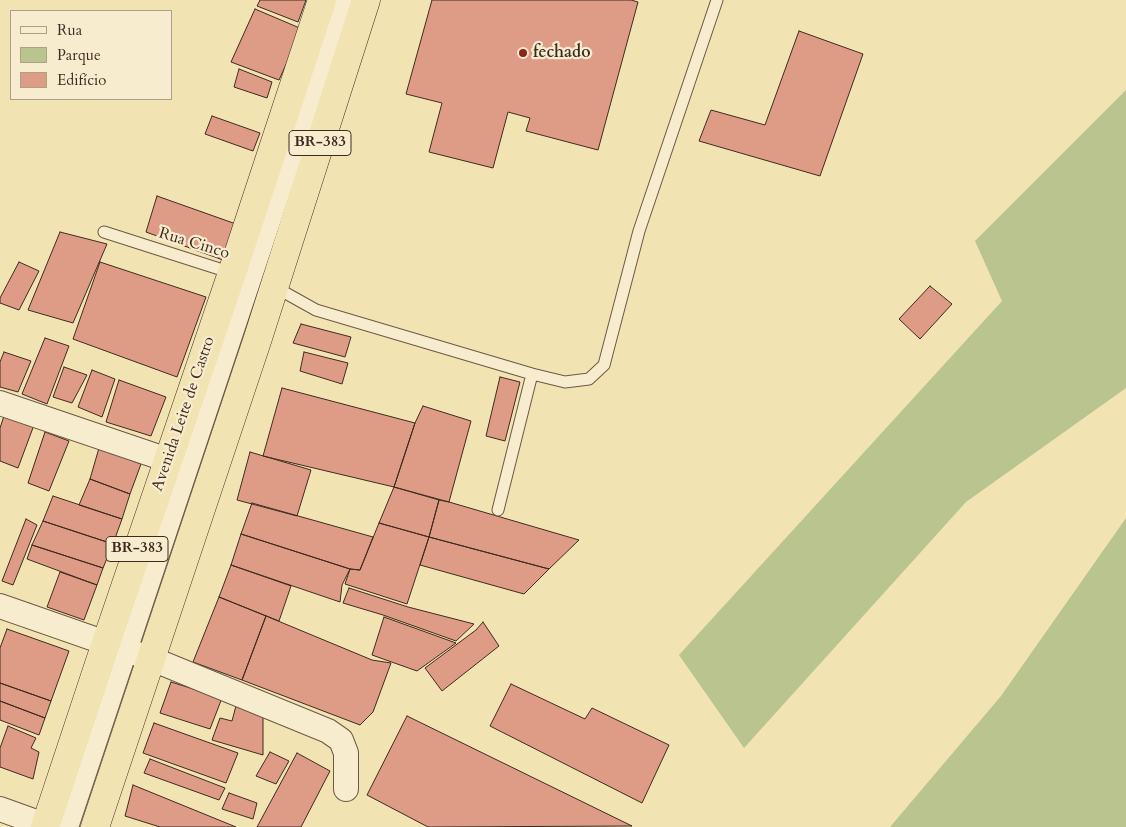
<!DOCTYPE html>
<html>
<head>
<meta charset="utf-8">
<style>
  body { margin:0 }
  #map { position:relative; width:1126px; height:827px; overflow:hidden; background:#f2e3b3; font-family:Cardo,serif }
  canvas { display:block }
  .legend { position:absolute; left:10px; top:10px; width:162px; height:90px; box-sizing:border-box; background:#f7edce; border:1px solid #ad9f88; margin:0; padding:6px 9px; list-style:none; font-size:15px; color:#3f2a20 }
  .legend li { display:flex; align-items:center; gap:10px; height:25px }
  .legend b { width:25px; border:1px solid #ad9f88 }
</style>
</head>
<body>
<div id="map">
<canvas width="1126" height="827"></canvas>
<ul class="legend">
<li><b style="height:6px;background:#f7edce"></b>Rua</li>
<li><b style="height:14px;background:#b9c48e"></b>Parque</li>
<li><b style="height:14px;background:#de9c87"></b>Edifício</li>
</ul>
</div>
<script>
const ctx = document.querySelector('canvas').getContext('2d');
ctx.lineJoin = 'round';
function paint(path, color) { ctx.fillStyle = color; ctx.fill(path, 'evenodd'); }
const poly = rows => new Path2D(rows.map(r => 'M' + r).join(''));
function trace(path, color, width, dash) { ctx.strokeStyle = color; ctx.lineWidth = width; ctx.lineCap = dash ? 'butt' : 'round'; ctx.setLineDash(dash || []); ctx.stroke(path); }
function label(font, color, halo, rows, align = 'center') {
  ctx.font = font + ' Cardo,serif'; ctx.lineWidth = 4.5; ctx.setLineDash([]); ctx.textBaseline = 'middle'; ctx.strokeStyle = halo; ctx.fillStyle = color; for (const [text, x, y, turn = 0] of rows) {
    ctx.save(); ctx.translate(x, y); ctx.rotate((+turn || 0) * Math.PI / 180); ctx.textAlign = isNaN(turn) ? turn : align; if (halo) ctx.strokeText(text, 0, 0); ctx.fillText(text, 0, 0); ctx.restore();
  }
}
paint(poly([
  [1126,90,1126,388,966,502,744,748,679,655,1002,301,975,241],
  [1126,518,1126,827,890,827,1001,696]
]), '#b9c48e');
const building = poly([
  [260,0,306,0,298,22,257,6,260,0],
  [432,0,631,0,638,2,598,150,526,131,530,118,508,112,493,168,429,152,442,103,406,94,432,0],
  [255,9,302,29,279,80,231,62,255,9],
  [799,31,863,54,820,176,699,141,711,110,765,125,799,31],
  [239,69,272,82,267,98,234,87,239,69],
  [212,116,260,133,253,151,205,134,212,116],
  [157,196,236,224,223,260,146,232,157,196],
  [60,232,107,244,73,323,28,310,60,232],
  [19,262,39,271,19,310,0,303,0,298,19,262],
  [100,262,206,297,177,377,73,339,100,262],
  [930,286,952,304,920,339,899,319,930,286],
  [301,324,351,337,345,357,293,343,301,324],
  [45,338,69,346,47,404,22,394,45,338],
  [4,352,31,361,18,392,0,387,0,362,4,352],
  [304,352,348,363,342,384,300,371,304,352],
  [64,367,87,375,72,403,53,397,64,367],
  [92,370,115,379,102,417,78,407,92,370],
  [500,377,520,382,505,441,486,436,500,377],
  [119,380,166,397,151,436,106,422,119,380],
  [282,388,415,423,394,487,263,456,282,388],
  [423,406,471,421,449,502,394,487,415,423,423,406],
  [4,416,34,425,18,468,0,461,0,428,4,416],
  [45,432,69,441,49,491,28,483,45,432],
  [99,448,141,464,130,494,90,479,99,448],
  [250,452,311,470,297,516,237,500,250,452],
  [90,479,130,494,122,519,79,505,90,479],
  [394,487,439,500,429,537,379,523,394,487],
  [53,496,122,519,113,544,43,521,53,496],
  [439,500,449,502,579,540,549,569,429,537,439,500],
  [252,503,373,537,360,570,350,569,241,534,252,503],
  [26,519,37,525,13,585,2,581,26,519],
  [43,521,113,544,103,568,32,545,43,521],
  [379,523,429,537,407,604,345,584,350,569,360,570,379,523],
  [241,534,350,569,342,585,340,602,231,565,241,534],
  [429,537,549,569,524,594,420,565,429,537],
  [32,545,103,568,97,585,27,559,32,545],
  [231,565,291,586,279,621,219,597,231,565],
  [60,572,97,585,84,620,47,607,60,572],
  [349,588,408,607,474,624,456,641,383,615,343,603,349,588],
  [219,597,266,616,242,680,193,662,219,597],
  [266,616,372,660,391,663,373,712,360,725,242,680,266,616],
  [384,617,456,643,417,671,372,655,384,617],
  [483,622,499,646,442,691,425,668,476,630,483,622],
  [7,629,69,651,51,701,0,683,0,648,7,629],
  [171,682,222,698,210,729,160,713,171,682],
  [0,683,51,701,45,718,0,701,0,683],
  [511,684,585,719,592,708,669,745,642,803,490,726,511,684],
  [0,701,45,718,39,735,0,720,0,701],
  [237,702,263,711,263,755,212,740,220,718,232,721,237,702],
  [407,716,632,826,428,827,367,795,407,716],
  [154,723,238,753,226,783,143,753,154,723],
  [8,726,36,738,31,748,39,752,33,779,0,767,0,748,8,726],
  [270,752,289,761,276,784,256,776,270,752],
  [297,753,330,771,301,827,257,827,297,753],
  [150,759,225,788,219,800,144,773,150,759],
  [133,785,236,827,160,827,125,816,133,785],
  [229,793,257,803,253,819,222,809,229,793]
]);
paint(building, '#de9c87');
trace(building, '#3f2a20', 1);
const lane = poly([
  [104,232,232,273],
  [273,286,316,310,532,374,565,382,589,379,604,365,639,231,717,0],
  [498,510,532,374]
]);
const street = poly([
  [0,403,168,460],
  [0,606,152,659,328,731,341,740,346,753,346,789],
  [0,809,50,827],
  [66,827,342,0]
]);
const highway = poly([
  [45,827,106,643,232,273,322,0],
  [95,827,257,341,366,0]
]);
trace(lane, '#6c5845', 13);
trace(street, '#6c5845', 26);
trace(highway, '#3f2a20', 29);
trace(lane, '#f7edce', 11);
trace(street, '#f7edce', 24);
trace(highway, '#f2e3b3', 28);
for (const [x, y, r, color] of [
  [523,53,5,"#8f2418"]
]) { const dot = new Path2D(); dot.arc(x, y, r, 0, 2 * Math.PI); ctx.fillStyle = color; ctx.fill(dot); trace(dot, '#f7edce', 2); }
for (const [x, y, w] of [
  [320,143,62],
  [137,549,62]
]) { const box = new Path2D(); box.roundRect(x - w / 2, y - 12.5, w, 25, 4); ctx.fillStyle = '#f7edce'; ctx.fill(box); trace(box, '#3f2a20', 1); }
label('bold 15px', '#3f2a20', null, [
  ["BR-383",320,143],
  ["BR-383",137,549]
]);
label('bold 16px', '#3f2a20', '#f7edce', [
  ["fechado",533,53]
], 'left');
label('16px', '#3f2a20', '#f7edce', [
  ["Rua Cinco",194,244,17],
  ["Avenida Leite de Castro",184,414,-71]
]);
</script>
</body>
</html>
